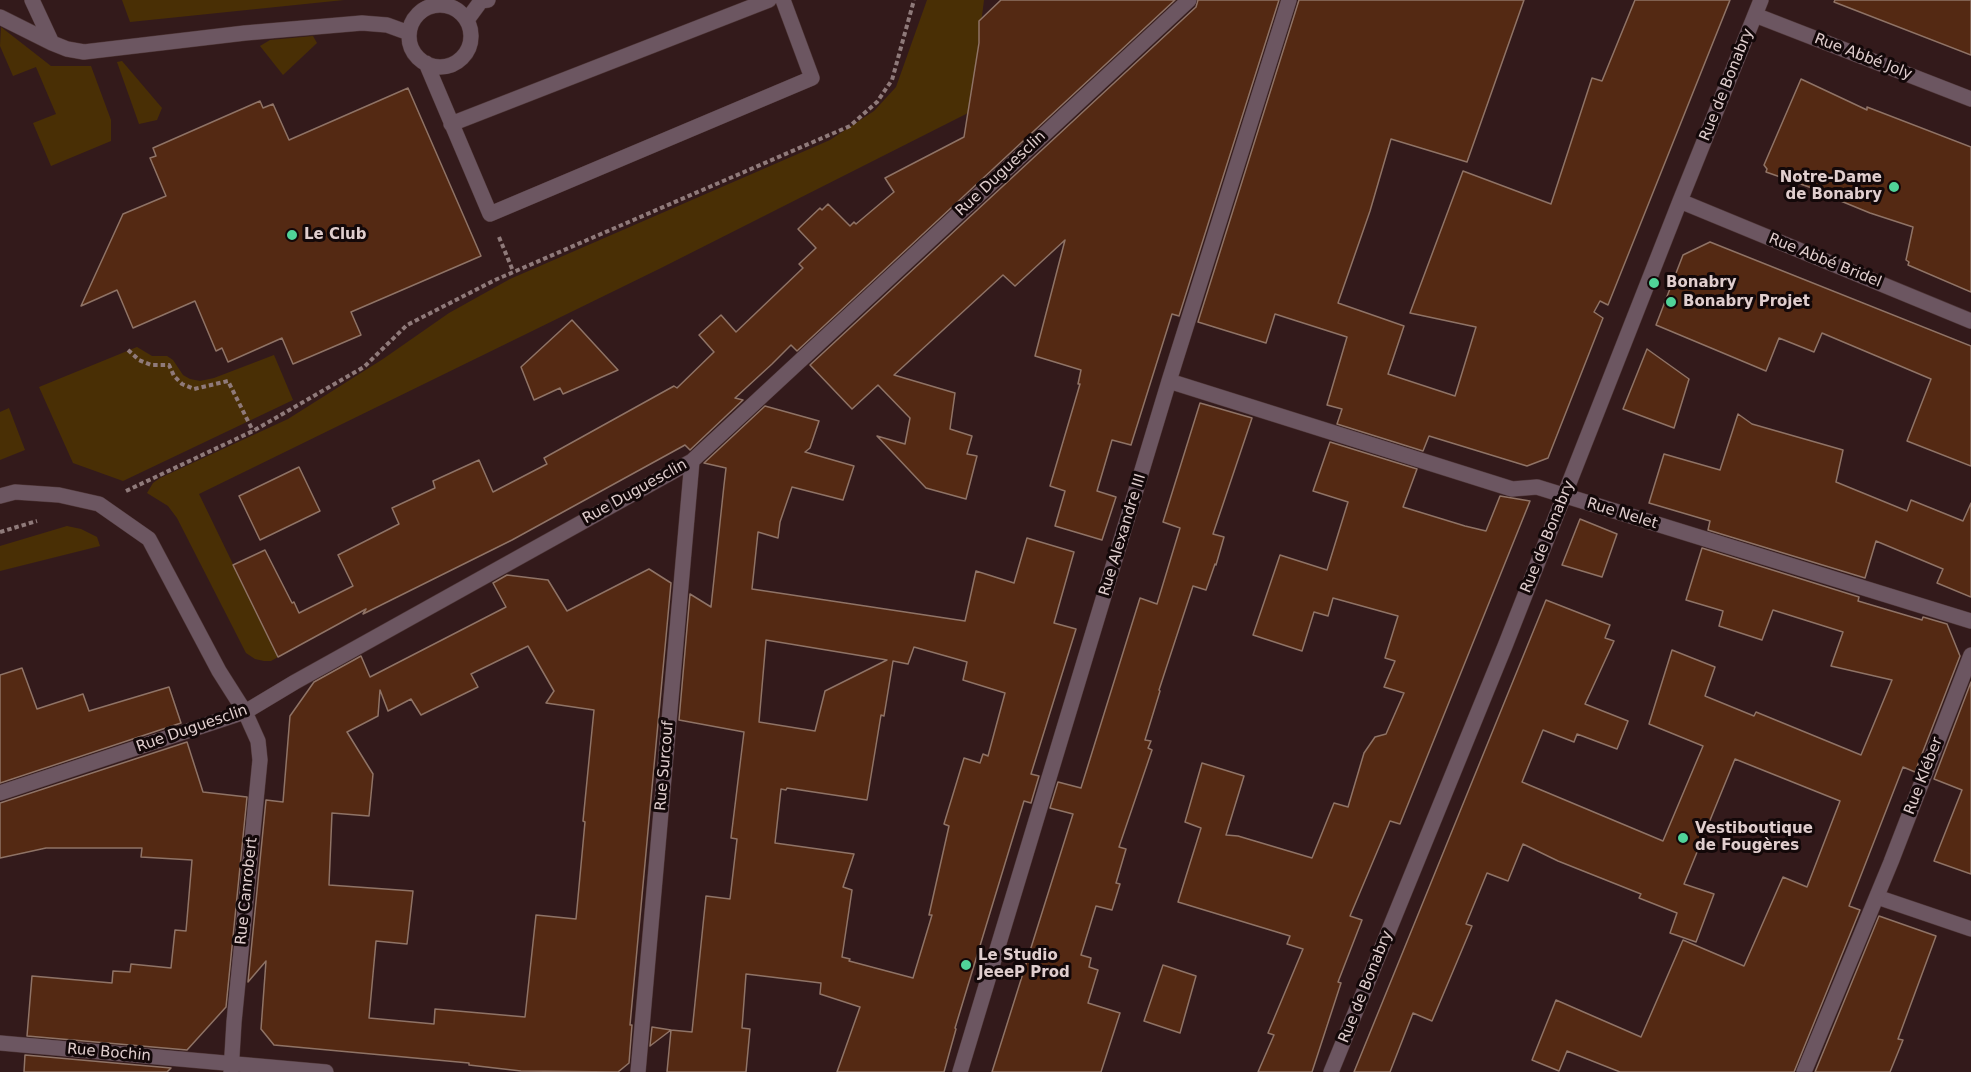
<!DOCTYPE html>
<html>
<head>
<meta charset="utf-8">
<style>
  body { margin:0 }
  canvas { display:block; background:#331a1b }
</style>
</head>
<body>
<canvas width="1971" height="1072"></canvas>
<script>
const ctx = document.querySelector('canvas').getContext('2d');
ctx.lineJoin = 'round';
function paint(path, color) { ctx.fillStyle = color; ctx.fill(path, 'evenodd'); }
const poly = rows => new Path2D(rows.map(r => 'M' + r).join(''));
function trace(path, color, width, dash) { ctx.strokeStyle = color; ctx.lineWidth = width; ctx.lineCap = dash ? 'butt' : 'round'; ctx.setLineDash(dash || []); ctx.stroke(path); }
function label(font, color, halo, rows, align = 'center') {
  ctx.font = font + ' "DejaVu Sans",sans-serif'; ctx.lineWidth = 6; ctx.setLineDash([]); ctx.textBaseline = 'middle'; ctx.strokeStyle = halo; ctx.fillStyle = color; for (const [text, x, y, turn = 0] of rows) {
    ctx.save(); ctx.translate(x, y); ctx.rotate((+turn || 0) * Math.PI / 180); ctx.textAlign = isNaN(turn) ? turn : align; if (halo) ctx.strokeText(text, 0, 0); ctx.fillText(text, 0, 0); ctx.restore();
  }
}
paint(poly([
  [122,0,344,0,130,22],
  [927,0,984,0,976,64,968,113,661,268,199,494,278,657,271,661,264,661,255,659,246,653,177,518,168,506,147,493,153,483,160,478,288,419,383,359,449,313,510,279,830,140,874,111,896,87],
  [1,27,51,66,91,66,111,120,111,141,51,166,33,123,56,114,36,67,13,76,0,46],
  [313,36,317,43,283,75,260,46,270,40],
  [122,61,162,108,157,120,139,124,117,62],
  [137,347,152,356,167,356,173,360,183,375,190,379,200,381,214,378,274,355,293,400,123,481,73,463,39,387],
  [9,408,25,450,0,460,0,412],
  [67,526,81,529,97,537,100,546,0,571,0,546]
]), '#492f05');
const building = poly([
  [1001,0,1175,0,797,351,791,345,772,364,735,398,743,400,690,450,685,445,512,540,363,614,366,609,278,657,233,565,265,550,292,603,294,602,299,613,353,586,338,555,399,524,392,508,435,488,433,481,479,460,493,492,547,464,544,458,674,386,677,388,714,352,699,335,721,315,736,332,803,268,799,264,816,248,798,229,820,208,822,210,828,204,850,226,854,222,856,224,894,192,885,178,964,137,979,43,979,21,1001,0],
  [1198,0,1279,0,1179,316,1172,314,1131,445,1112,440,1097,491,1116,497,1102,540,1055,526,1065,491,1050,486,1080,384,1078,384,1081,370,1035,356,1065,240,1015,286,1003,275,894,375,955,393,950,429,972,436,967,454,977,456,966,499,926,488,877,436,905,444,910,418,878,385,852,409,810,365,1196,7,1198,0],
  [1299,0,1524,0,1467,162,1391,139,1370,211,1338,303,1404,326,1388,374,1455,396,1476,327,1410,313,1463,171,1551,204,1592,78,1602,81,1635,0,1730,0,1608,305,1600,301,1594,312,1603,318,1548,458,1527,466,1429,436,1423,451,1337,424,1342,409,1327,405,1347,337,1275,314,1266,343,1198,322,1299,0],
  [1835,0,1971,0,1971,55,1834,2,1835,0],
  [1801,79,1867,110,1867,107,1971,147,1971,292,1908,265,1909,262,1906,260,1913,227,1870,213,1831,197,1832,195,1766,172,1767,169,1764,165,1801,79],
  [408,88,481,256,351,312,361,335,293,364,282,338,228,362,222,348,216,351,195,301,133,328,117,290,81,306,123,214,166,196,150,158,156,156,153,148,260,101,263,108,273,104,289,140,408,88],
  [1710,242,1971,346,1971,466,1907,441,1931,379,1822,333,1814,352,1779,338,1766,371,1656,325,1683,255,1710,242],
  [572,320,618,370,563,394,560,388,534,400,521,367,572,320],
  [1647,349,1689,379,1674,428,1623,409,1647,349],
  [1200,403,1252,418,1213,534,1224,537,1216,565,1215,564,1206,590,1193,586,1159,690,1160,691,1145,740,1151,741,1148,748,1152,750,1119,847,1126,849,1116,883,1120,884,1112,910,1096,906,1081,955,1091,958,1089,967,1098,970,1088,1003,1120,1013,1101,1072,992,1072,1073,814,1050,808,1058,782,1081,788,1140,598,1157,604,1180,528,1163,522,1200,403],
  [765,406,819,421,810,448,805,452,854,466,843,500,792,487,780,522,778,538,758,532,752,589,965,621,976,571,1014,583,1027,538,1074,552,1054,623,1076,629,1031,774,1039,776,1031,803,1024,801,955,1028,956,1029,944,1072,837,1072,860,1007,820,994,821,983,746,974,742,1028,750,1029,746,1072,667,1072,671,1030,692,1032,706,896,730,899,737,839,731,838,744,732,679,720,690,594,711,607,724,485,726,468,704,463,765,406],
  [766,640,887,660,825,691,815,731,759,722,766,640],
  [914,647,967,662,963,680,1005,693,988,756,983,754,980,763,964,758,944,824,949,826,929,915,932,915,913,978,849,961,850,959,842,957,852,890,843,887,854,854,775,843,781,789,786,790,787,788,867,800,881,715,884,716,893,661,908,664,914,647],
  [1738,414,1752,424,1843,450,1836,482,1907,511,1911,500,1963,521,1971,503,1971,597,1937,583,1943,569,1876,541,1865,578,1708,530,1710,521,1649,503,1664,454,1720,470,1738,414],
  [1330,442,1417,469,1403,507,1465,526,1486,531,1500,496,1530,501,1400,824,1390,821,1350,916,1362,920,1338,982,1341,983,1312,1072,1258,1072,1274,1035,1268,1033,1303,949,1287,944,1290,936,1178,902,1201,828,1185,822,1202,763,1244,776,1226,835,1238,836,1312,858,1334,803,1348,807,1364,753,1375,737,1386,734,1404,693,1384,687,1395,661,1385,658,1398,616,1333,598,1328,616,1314,612,1302,651,1253,635,1280,555,1327,570,1348,502,1313,491,1330,442],
  [299,467,320,511,260,540,239,496,299,467],
  [1580,519,1617,534,1602,577,1562,565,1580,519],
  [1702,548,1859,597,1858,601,1922,620,1923,617,1947,624,1960,656,1915,772,1903,767,1849,906,1860,910,1794,1072,1620,1072,1567,1051,1559,1071,1532,1060,1556,1000,1641,1037,1683,940,1744,966,1783,877,1807,887,1840,801,1735,759,1684,884,1714,894,1696,942,1670,933,1677,913,1639,898,1641,894,1558,861,1523,844,1508,881,1487,873,1466,924,1472,926,1432,1021,1413,1013,1390,1072,1354,1072,1546,600,1610,625,1605,638,1614,641,1585,704,1628,721,1617,749,1577,734,1574,742,1543,730,1522,782,1663,841,1703,746,1649,724,1672,650,1715,667,1705,696,1754,716,1756,712,1861,755,1892,680,1831,666,1843,632,1773,610,1762,640,1719,626,1723,611,1686,600,1702,548],
  [649,569,671,583,630,1025,632,1025,629,1063,618,1072,521,1071,469,1065,469,1063,274,1045,261,1029,266,961,248,982,266,800,283,802,290,716,314,682,361,656,370,677,506,607,493,583,507,575,548,580,567,611,649,569],
  [528,646,554,691,546,703,594,710,583,821,585,822,576,919,536,915,525,1017,435,1009,434,1024,369,1018,376,941,407,944,413,891,329,885,332,813,369,816,373,774,347,732,378,716,380,690,388,711,411,699,421,715,478,687,471,674,528,646],
  [22,668,37,709,83,694,89,711,169,687,181,723,0,783,0,675,22,668],
  [1971,682,1971,874,1934,861,1962,790,1934,779,1971,682],
  [187,742,203,792,247,797,226,1007,187,1050,27,1036,32,976,112,983,113,971,130,972,131,964,171,968,175,930,186,931,192,860,141,857,142,848,46,848,0,858,0,803,187,742],
  [1879,916,1936,936,1898,1039,1903,1040,1890,1072,1815,1072,1879,916],
  [1163,965,1196,976,1180,1033,1144,1021,1163,965],
  [652,1027,671,1030,650,1046,652,1027],
  [25,1055,171,1068,167,1072,24,1072,25,1055]
]);
paint(building, '#542913');
trace(building, '#8f7366', 1.5);
const service = poly([
  [32,0,52,43],
  '409 36a31 31 0 1 1 62 0a31 31 0 1 1-62 0Z',
  [0,17,52,43,67,49,84,52,245,33,362,23,387,25,409,33],
  [467,20,481,1,488,0],
  [426,63,490,214,812,78,783,0],
  [451,124,769,0]
]);
const minor = poly([
  [1755,15,1971,99],
  [1680,201,1971,321],
  [1169,381,1512,489,1537,487,1971,621],
  [0,496,15,492,59,495,99,504,149,539,219,671,245,712,258,741,260,760,234,1022,231,1072],
  [0,793,245,712,295,682,692,461,1189,0],
  [1877,897,1971,929],
  [0,1043,326,1072],
  [638,1072,692,461],
  [960,1072,1169,381,1289,0],
  [1331,1072,1505,646,1680,201,1761,0]
]);
const tertiary = poly([
  [1804,1072,1891,862,1971,655]
]);
trace(service, '#4f3738', 16);
trace(minor, '#4f3738', 16);
trace(tertiary, '#4f3738', 16);
trace(poly([
  [499,237,513,271],
  [128,350,139,360,151,365,169,365,174,376,182,384,194,389,228,381,253,431],
  [126,491,253,431,364,367,407,325,495,280,850,126,877,102,892,80,914,0],
  [0,532,37,521]
]), '#8f7a7a', 4, [4.5, 3]);
trace(service, '#6c5661', 15);
trace(minor, '#6c5661', 15);
trace(tertiary, '#6c5661', 15);
for (const [x, y, r, color] of [
  [1894,187,6,"#50d398"],
  [292,235,6,"#50d398"],
  [1654,283,6,"#50d398"],
  [1671,302,6,"#50d398"],
  [1683,838,6,"#50d398"],
  [966,965,6,"#50d398"]
]) { const dot = new Path2D(); dot.arc(x, y, r, 0, 2 * Math.PI); ctx.fillStyle = color; ctx.fill(dot); trace(dot, '#130809', 2); }
label('15px', '#e0cece', '#130809', [
  ["Rue Abbé Joly",1863,57,21],
  ["Rue de Bonabry",1727,85,-68],
  ["Rue Duguesclin",1001,174,-43],
  ["Rue Abbé Bridel",1825,261,22],
  ["Rue Duguesclin",635,492,-29],
  ["Rue Nelet",1622,514,17],
  ["Rue Alexandre III",1123,535,-73],
  ["Rue de Bonabry",1548,537,-68],
  ["Rue Duguesclin",192,729,-19],
  ["Rue Surcouf",665,766,-85],
  ["Rue Kléber",1924,776,-69],
  ["Rue Canrobert",247,891,-84],
  ["Rue de Bonabry",1366,987,-68],
  ["Rue Bochin",109,1053,5]
]);
label('bold 15px', '#e0cece', '#130809', [
  ["Notre-Dame",1882,178,"right"],
  ["de Bonabry",1882,195,"right"],
  ["Le Club",304,235],
  ["Bonabry",1666,283],
  ["Bonabry Projet",1683,302],
  ["Vestiboutique",1695,829],
  ["de Fougères",1695,846],
  ["Le Studio",978,956],
  ["JeeeP Prod",978,973]
], 'left');
</script>
</body>
</html>
